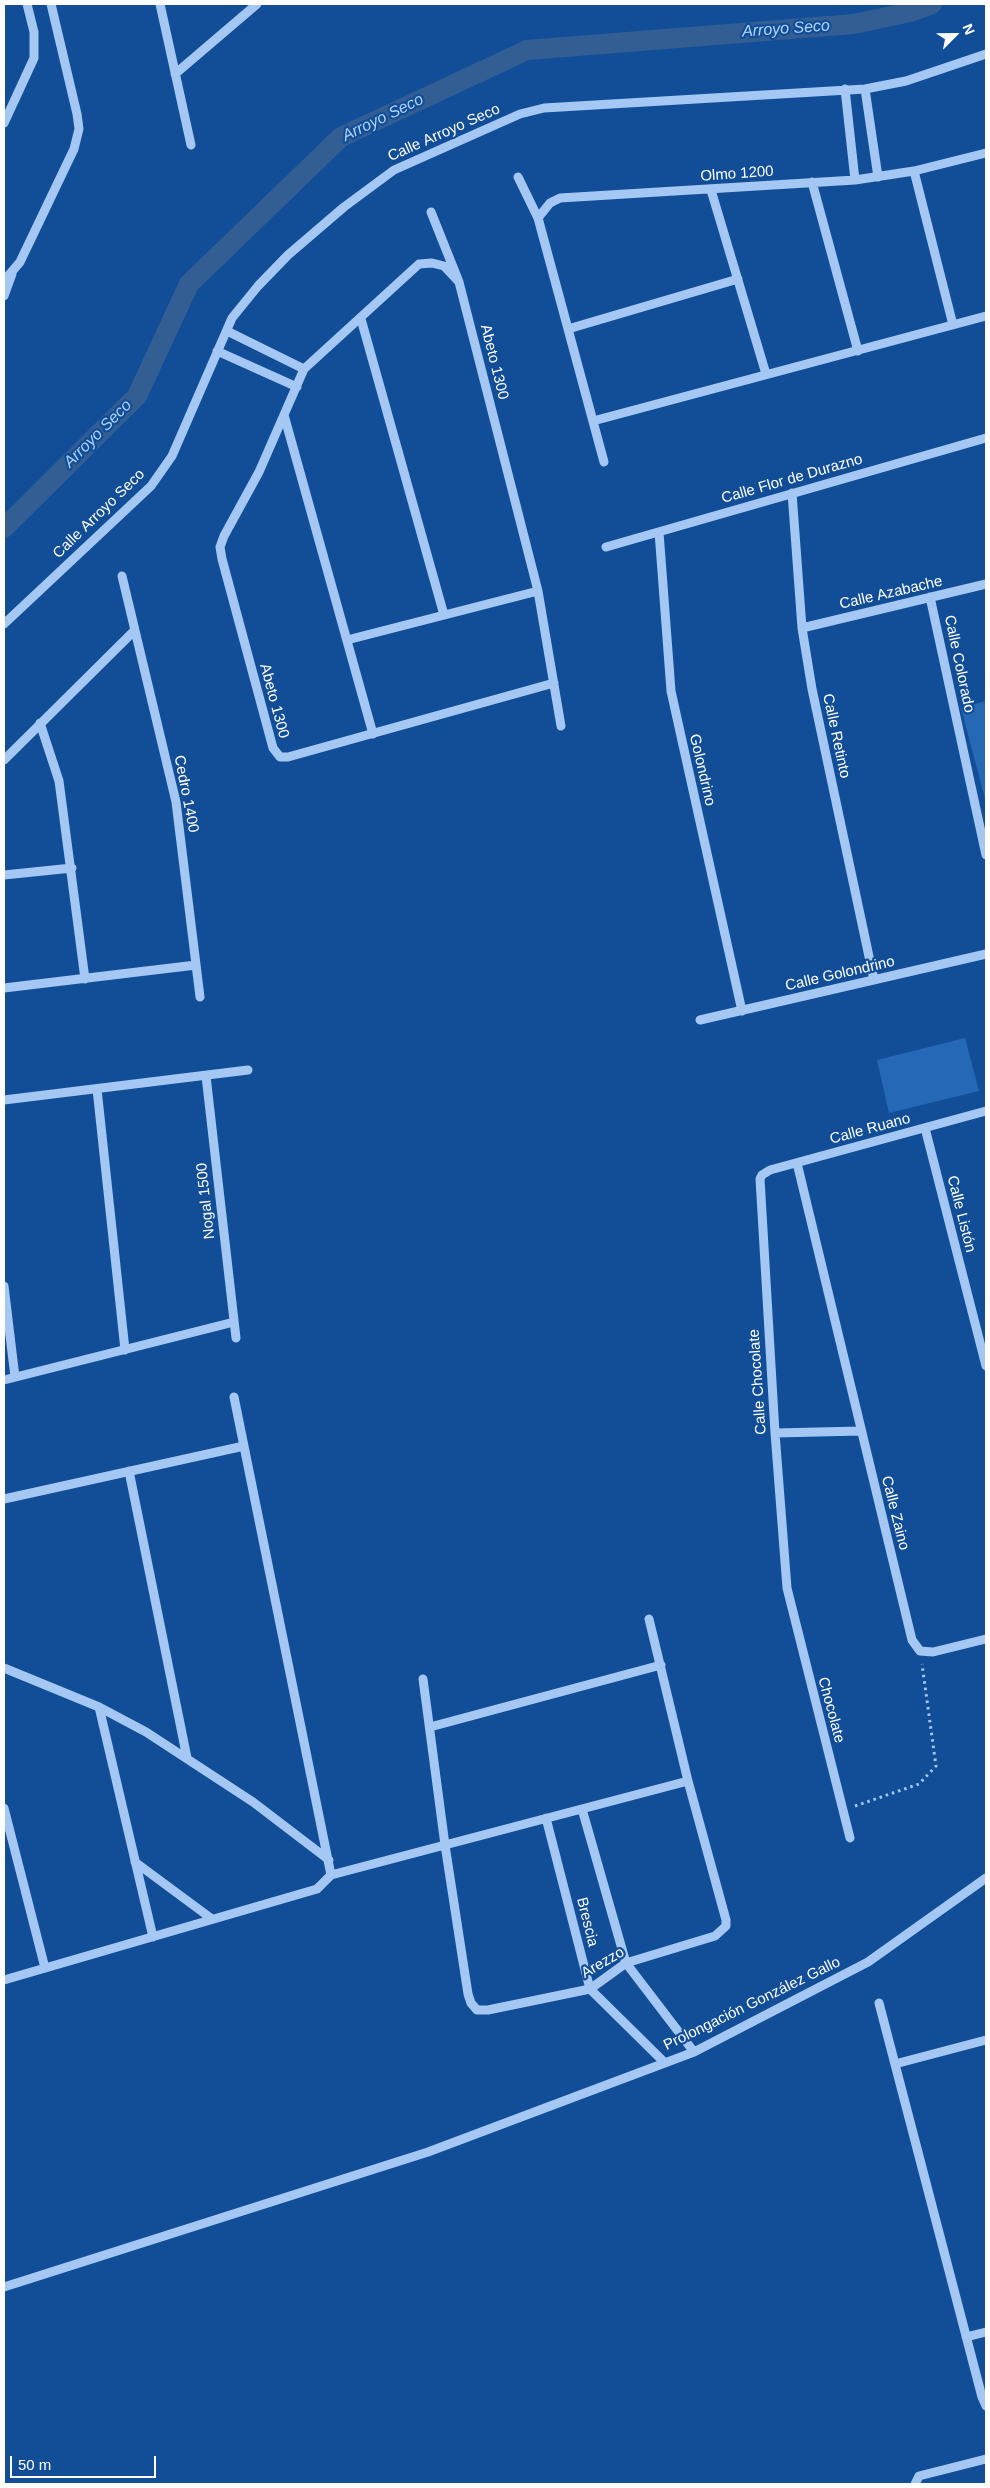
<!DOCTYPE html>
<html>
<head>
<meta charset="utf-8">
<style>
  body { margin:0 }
  #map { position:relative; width:990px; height:2488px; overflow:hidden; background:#124e97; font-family:Helvetica,sans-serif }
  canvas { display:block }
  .frame { position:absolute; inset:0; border:5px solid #fff; pointer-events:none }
  .north { position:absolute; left:930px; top:10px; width:50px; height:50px; -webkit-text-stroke:4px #124e97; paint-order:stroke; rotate:67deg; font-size:14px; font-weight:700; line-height:20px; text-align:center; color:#fff }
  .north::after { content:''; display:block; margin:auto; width:18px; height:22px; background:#fff; clip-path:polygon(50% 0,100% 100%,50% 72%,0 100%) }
  .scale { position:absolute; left:10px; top:2456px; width:146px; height:22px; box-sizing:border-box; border:2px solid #fff; border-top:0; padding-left:6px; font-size:15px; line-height:18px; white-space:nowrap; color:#fff; -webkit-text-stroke:4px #124e97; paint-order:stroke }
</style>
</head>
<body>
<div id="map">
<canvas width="990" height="2488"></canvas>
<div class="frame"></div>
<div class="north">N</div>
<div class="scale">50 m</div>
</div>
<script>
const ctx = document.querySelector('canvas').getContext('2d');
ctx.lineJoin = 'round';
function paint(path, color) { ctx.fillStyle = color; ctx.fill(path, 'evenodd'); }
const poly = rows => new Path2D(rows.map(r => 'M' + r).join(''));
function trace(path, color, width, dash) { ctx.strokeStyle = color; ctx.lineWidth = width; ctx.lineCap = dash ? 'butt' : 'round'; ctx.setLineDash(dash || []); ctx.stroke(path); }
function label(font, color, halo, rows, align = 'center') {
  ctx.font = font + ' Helvetica,sans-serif'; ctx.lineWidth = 4.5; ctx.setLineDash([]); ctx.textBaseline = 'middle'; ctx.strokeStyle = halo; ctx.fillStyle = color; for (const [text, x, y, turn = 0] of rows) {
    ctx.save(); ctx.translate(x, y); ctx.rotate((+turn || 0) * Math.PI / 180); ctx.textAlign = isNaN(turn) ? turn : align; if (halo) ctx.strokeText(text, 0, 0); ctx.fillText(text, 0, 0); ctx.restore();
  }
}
paint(poly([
  [986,701,986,803,961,708],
  [965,1038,979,1091,889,1113,877,1060]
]), '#2568b6');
trace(poly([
  [4,528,137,396,189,284,341,137,527,50,854,24,910,12,932,4]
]), '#335e94', 20);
trace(poly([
  [855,1806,919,1784,936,1766,922,1664]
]), '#a4c8f3', 3, [2.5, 4]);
trace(poly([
  [160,4,191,145],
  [175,74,257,4],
  [845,89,855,180],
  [865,89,878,177],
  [4,123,34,58,34,32,27,4],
  [914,171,953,325],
  [518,177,538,218,604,462],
  [812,182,858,351],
  [711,190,766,374],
  [431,212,459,282,538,591,561,726],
  [538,218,550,203,560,198,855,180,914,171,986,153],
  [4,281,20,262,74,149,79,129,77,114,51,4],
  [459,282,444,266,432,263,419,264,304,369,259,472,224,536,220,547,222,559,273,748,280,757,288,757,554,683],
  [4,296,12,274],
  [361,319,444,615],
  [568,329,738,279],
  [227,331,304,369],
  [217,351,297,387],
  [284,415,373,734],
  [593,421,986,316],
  [792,493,802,628,812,689,874,980],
  [659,532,671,691,742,1011],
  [606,547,986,438],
  [122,576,176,802,200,997],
  [930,597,986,855],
  [4,624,151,486,172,456,232,318,258,286,288,255,344,207,394,170,520,114,544,108,865,89,906,81,986,54],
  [802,628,986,584],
  [347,640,538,591],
  [40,723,59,781,85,979],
  [4,760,134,631],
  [4,875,72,868],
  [4,988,196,965],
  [700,1020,986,954],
  [206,1076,236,1338],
  [97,1089,125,1350],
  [4,1100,248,1070],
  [925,1128,986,1366],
  [797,1163,912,1640,920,1651,933,1652,986,1639],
  [4,1286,15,1377],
  [4,1380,234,1322],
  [234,1397,331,1875],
  [775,1433,861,1431],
  [129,1471,187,1758],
  [4,1499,244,1446],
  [4,1668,99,1707,146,1732,253,1802,329,1860],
  [423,1679,445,1845,468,1994,471,2003,477,2010,488,2010,590,1989,626,1963,715,1936,726,1926,726,1920,688,1781,649,1619],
  [99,1707,153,1937],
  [430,1727,661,1665],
  [4,1808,45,1968],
  [582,1809,626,1963,694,2052],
  [546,1818,590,1989,665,2063],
  [850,1838,787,1588,775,1433,760,1179,762,1175,770,1170,986,1111],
  [135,1862,212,1919],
  [4,1980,317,1889,331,1875,688,1781],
  [879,2003,982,2397,986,2406],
  [895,2064,986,2040],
  [4,2287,428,2152,694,2052,868,1962,986,1878],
  [966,2337,986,2332],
  [915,2484,919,2476,986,2459]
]), '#a4c8f3', 9);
label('15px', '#fff', '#124e97', [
  ["Calle Arroyo Seco",444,133,-24],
  ["Olmo 1200",737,174,-4],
  ["Abeto 1300",494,362,76],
  ["Calle Flor de Durazno",792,479,-16],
  ["Calle Arroyo Seco",99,514,-44],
  ["Calle Azabache",891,593,-13],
  ["Calle Colorado",959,664,78],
  ["Abeto 1300",274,701,75],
  ["Calle Retinto",836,736,78],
  ["Golondrino",702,770,77],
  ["Cedro 1400",186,794,79],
  ["Calle Golondrino",840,974,-13],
  ["Calle Ruano",870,1129,-15],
  ["Nogal 1500",206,1201,-96],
  ["Calle Listón",961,1214,76],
  ["Calle Chocolate",758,1382,-94],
  ["Calle Zaino",895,1513,76],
  ["Chocolate",831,1710,75],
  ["Brescia",587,1922,76],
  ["Arezzo",603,1963,-30],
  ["Prolongación González Gallo",752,2004,-26]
]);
label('italic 16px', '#b0d3fa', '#124e97', [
  ["Arroyo Seco",786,29,-4],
  ["Arroyo Seco",383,118,-26],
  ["Arroyo Seco",98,434,-45]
]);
</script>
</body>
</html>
